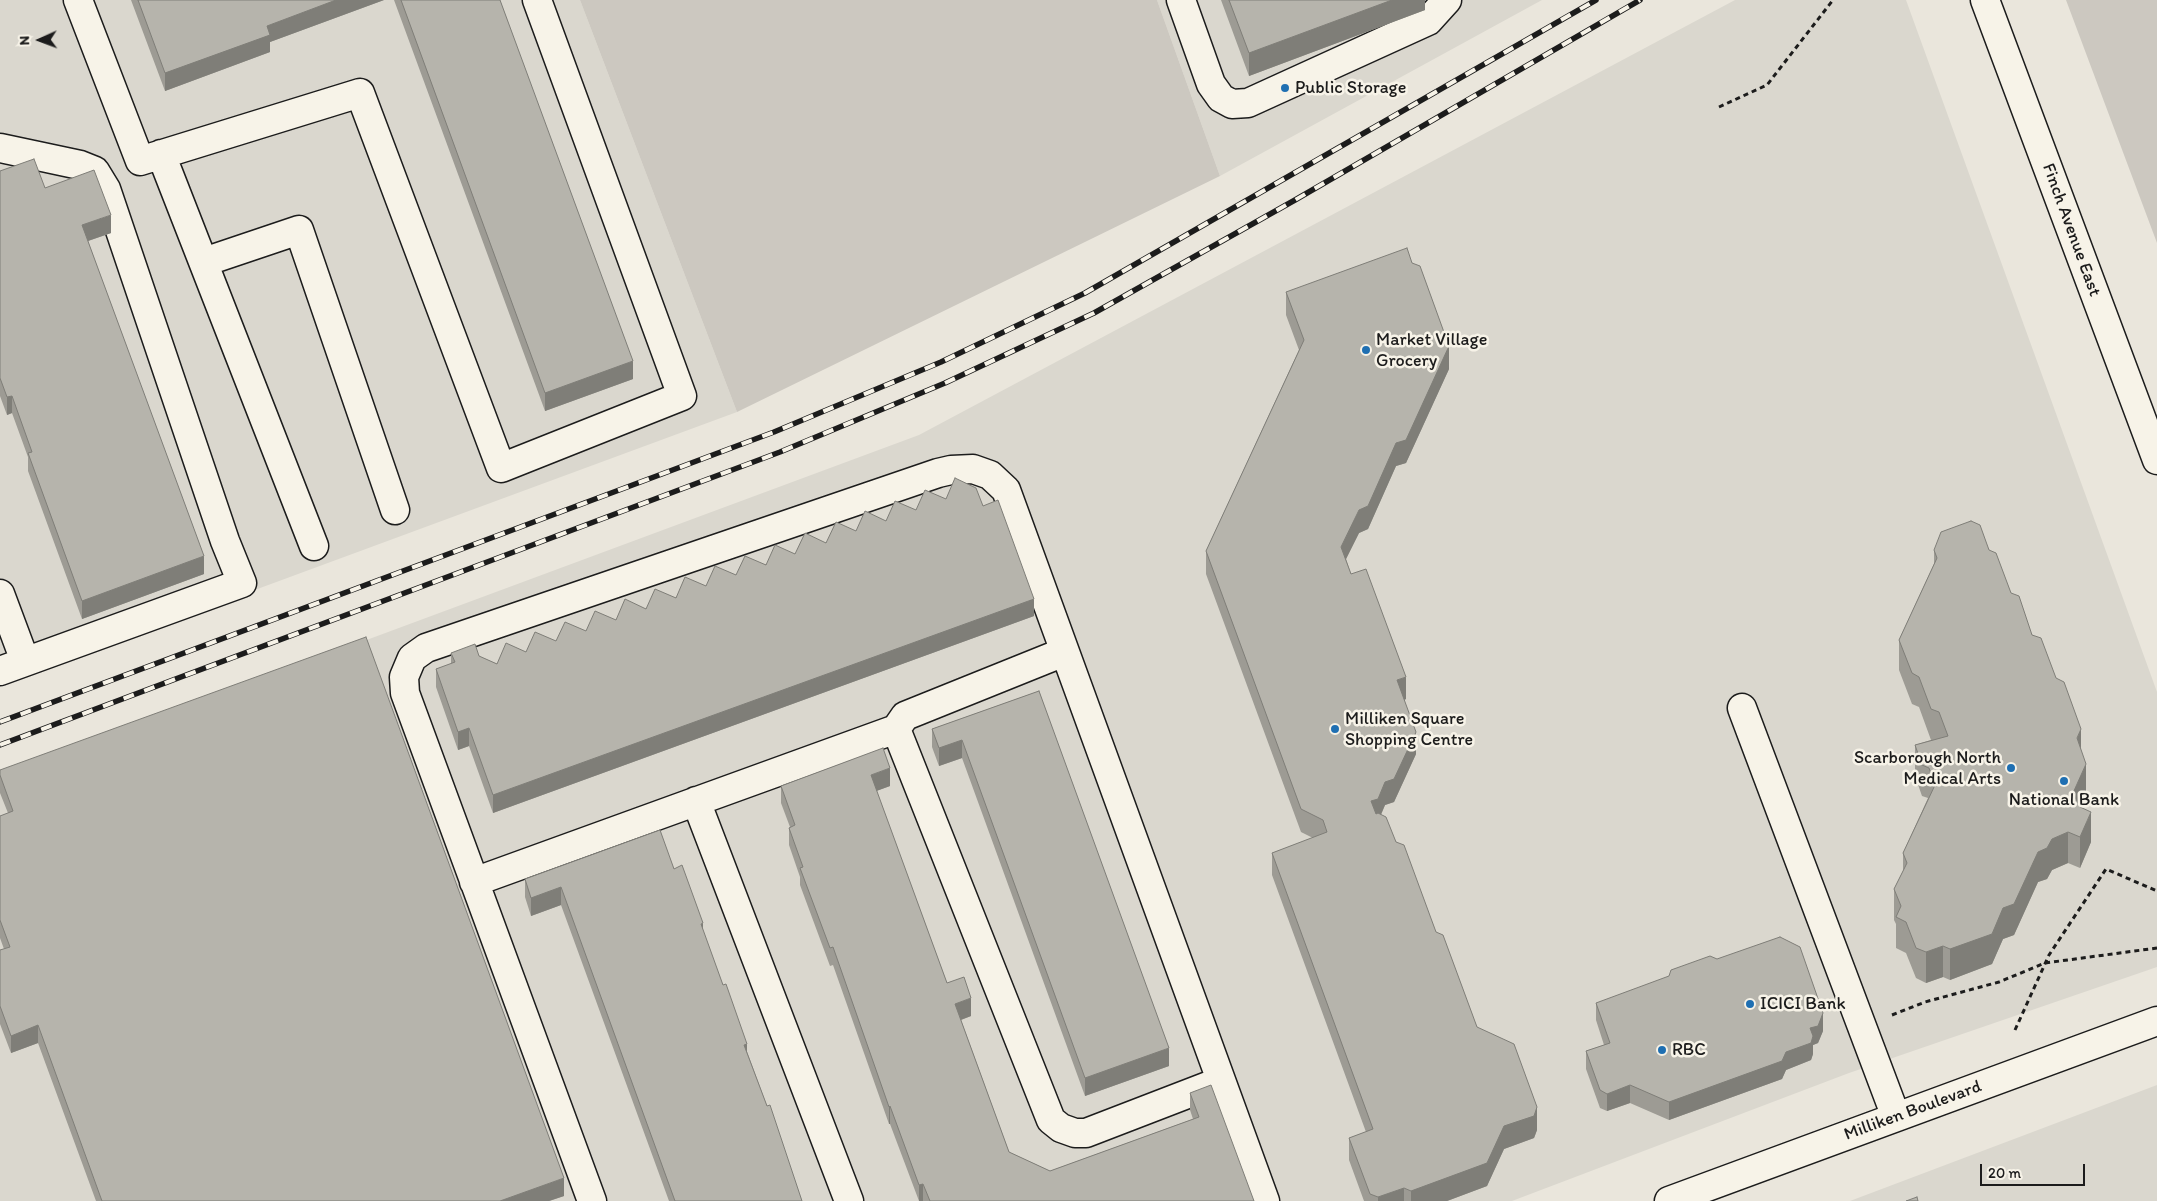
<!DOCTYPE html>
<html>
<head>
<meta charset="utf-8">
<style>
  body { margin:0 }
  #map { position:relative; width:2157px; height:1201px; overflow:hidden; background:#eae6dc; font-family:Itim,sans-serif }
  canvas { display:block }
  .north { position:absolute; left:15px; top:15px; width:50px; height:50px; -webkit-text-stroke:4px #f7f3e8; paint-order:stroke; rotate:268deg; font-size:14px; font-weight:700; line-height:20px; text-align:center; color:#1c1c1c }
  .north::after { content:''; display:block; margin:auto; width:18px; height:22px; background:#1c1c1c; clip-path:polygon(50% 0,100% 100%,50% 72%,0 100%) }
  .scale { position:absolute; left:1980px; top:1164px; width:105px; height:22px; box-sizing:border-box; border:2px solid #1c1c1c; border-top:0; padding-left:6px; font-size:15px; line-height:18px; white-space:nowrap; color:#1c1c1c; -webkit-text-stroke:4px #f7f3e8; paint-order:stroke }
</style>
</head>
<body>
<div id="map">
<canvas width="2157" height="1201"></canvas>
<div class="north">N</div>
<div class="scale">20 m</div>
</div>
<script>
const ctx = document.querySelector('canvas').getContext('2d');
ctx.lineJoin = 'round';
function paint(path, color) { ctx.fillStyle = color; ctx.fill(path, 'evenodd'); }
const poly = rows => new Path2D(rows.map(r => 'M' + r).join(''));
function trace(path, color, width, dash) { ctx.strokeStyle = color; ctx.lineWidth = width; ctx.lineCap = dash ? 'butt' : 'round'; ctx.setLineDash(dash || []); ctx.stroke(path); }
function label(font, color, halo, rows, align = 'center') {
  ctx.font = font + ' Itim,sans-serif'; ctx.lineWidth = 5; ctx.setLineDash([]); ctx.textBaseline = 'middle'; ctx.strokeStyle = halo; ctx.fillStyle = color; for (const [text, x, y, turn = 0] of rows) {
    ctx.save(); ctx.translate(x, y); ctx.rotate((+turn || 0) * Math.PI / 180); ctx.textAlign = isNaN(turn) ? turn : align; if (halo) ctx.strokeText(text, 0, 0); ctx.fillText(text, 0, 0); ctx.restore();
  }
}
paint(poly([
  [0,0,580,0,737,412,0,684],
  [1157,0,1542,0,1220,176],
  [1735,0,1906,0,2157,692,2157,967,1849,1073,1512,1201,0,1201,0,776,919,435],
  [2157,1085,2157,1201,1850,1201]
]), '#dad7ce');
paint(poly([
  [580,0,1157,0,1220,176,737,412],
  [2066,0,2157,0,2157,243]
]), '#ccc8c0');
const minor = poly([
  [78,0,140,161,360,93,501,468,682,396,537,0],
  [1181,0,1211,84,1221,98,1232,104,1248,103,1428,21,1447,0],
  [0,148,80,165,95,171,106,189,225,541,242,583,0,671],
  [161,154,314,546],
  [204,262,299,230,395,510],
  [0,594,25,661],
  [1064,652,905,716,896,729,1051,1120,1061,1128,1075,1133,1086,1133,1221,1081],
  [1742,708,1896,1117],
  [696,801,849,1201],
  [474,882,896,729],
  [592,1201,405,693,404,677,412,658,426,648,938,473,951,470,973,469,990,475,1006,490,1265,1201],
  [1669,1201,2157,1021]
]);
const major = poly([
  [1985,0,2157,460]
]);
trace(minor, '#1c1c1c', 31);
trace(major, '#1c1c1c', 31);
trace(poly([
  [1719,107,1767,85,1833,0],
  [1892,1015,1925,1002,1999,982,2045,963,2157,948],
  [2015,1030,2049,955,2106,869,2157,891]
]), '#1c1c1c', 3, [5, 4]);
trace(minor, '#f7f3e8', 28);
trace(major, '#f7f3e8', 28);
const rail = poly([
  [0,722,774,432,941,362,1085,293,1596,0],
  [0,745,780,452,945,383,1094,313,1295,200,1640,0]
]);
trace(rail, '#1c1c1c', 5.5);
trace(rail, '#f7f3e8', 4, [11]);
paint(poly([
  [131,0,384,0,270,42,270,52,165,91],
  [394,0,500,0,633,379,545,411],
  [1221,0,1425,0,1425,10,1249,76],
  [0,171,45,188,111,233,88,241,204,574,82,619,28,471,28,457,12,413,7,415,0,396],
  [1286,292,1449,369,1406,463,1396,466,1368,529,1359,533,1346,559,1351,574,1406,699,1404,700,1416,754,1394,802,1385,805,1381,815,1396,842,1477,1027,1537,1130,1534,1138,1504,1149,1487,1186,1447,1201,1364,1201,1349,1160,1349,1138,1366,1132,1272,875,1272,853,1313,838,1301,832,1206,574,1206,551,1299,350,1286,315],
  [946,499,983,506,1034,616,493,813,469,746,458,750,436,687,436,669,451,664,451,653,479,656,497,664,526,652,586,631,736,575],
  [1934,550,1989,550,2032,635,2081,750,2086,795,2081,807,2091,842,2080,868,2068,863,2052,870,2047,879,2038,882,2014,935,2003,939,1992,964,1950,980,1943,977,1926,983,1916,978,1906,953,1896,948,1896,924,1894,920,1894,889,1903,871,1903,853,1928,798,1922,796,1915,776,1915,745,1931,740,1919,707,1912,704,1899,670,1899,640,1934,564],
  [1039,691,1169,1066,1085,1096,962,758,939,766,932,747,932,729],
  [0,770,564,1196,549,1201,96,1201,38,1043,11,1053,0,1024,0,950,4,949,0,938,0,816,8,813,0,793],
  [781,786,890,786,876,791,947,983,971,1016,961,1020,1009,1152,1050,1171,1193,1119,1190,1110,1190,1093,1254,1201,919,1201,890,1124,889,1124,833,965,830,966,800,885,800,877,789,845,789,828,790,827,781,803],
  [674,869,703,932,802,1201,669,1201,561,905,531,916,525,897,525,879],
  [1596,1003,1823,1031,1818,1043,1813,1045,1813,1054,1811,1060,1786,1070,1782,1079,1669,1120,1630,1103,1607,1111,1600,1108,1586,1069,1586,1051,1604,1045,1596,1020]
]), '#9d9b94');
paint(poly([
  [336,0,384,0,270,42,270,52,165,91,165,73,267,26],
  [1392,0,1425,0,1425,10,1249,76,1249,53],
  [111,215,111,233,82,243,82,225],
  [1449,346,1449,369,1406,463,1396,466,1368,529,1359,533,1341,569,1341,547,1359,510],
  [633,361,633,379,545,411,545,393],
  [12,396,12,413,7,415,7,397],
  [204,556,204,574,82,619,82,601],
  [1034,599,1034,616,493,813,493,795],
  [1406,677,1406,699,1397,703,1397,680],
  [469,728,469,746,458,750,458,732],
  [2081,729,2081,760,2077,738],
  [1416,732,1416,754,1394,802,1385,805,1378,821,1371,801,1385,782],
  [962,740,962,758,939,766,939,748],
  [2086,764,2086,795,2073,823,2073,793],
  [890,768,890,786,871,793,871,775],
  [2091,812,2091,842,2080,868,2080,837],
  [2068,832,2068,863,2052,870,2047,879,2038,882,2014,935,2003,939,1992,964,1950,980,1950,949,2003,908,2038,852,2052,839],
  [561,887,561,905,531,916,531,898],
  [703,923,703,941,701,924],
  [1943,946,1943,977,1926,983,1926,952],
  [971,998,971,1016,955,1022,955,1004],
  [1823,1013,1823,1031,1818,1043,1813,1045,1813,1054,1811,1060,1786,1070,1782,1079,1669,1120,1669,1102,1786,1052,1810,1028],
  [38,1025,38,1043,11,1053,11,1036],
  [747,1044,747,1061,744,1045],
  [1169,1048,1169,1066,1085,1096,1085,1078],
  [1630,1085,1630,1103,1607,1111,1607,1094],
  [890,1106,890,1124,889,1124,889,1107],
  [1537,1107,1537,1130,1534,1138,1504,1149,1487,1186,1447,1201,1411,1201,1411,1191,1504,1126],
  [564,1178,564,1196,549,1201,500,1201],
  [923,1184,923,1201,919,1201,919,1185],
  [1404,1188,1404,1201,1378,1201,1378,1197]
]), '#7f7e78');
const building = poly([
  [138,0,336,0,267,26,270,35,165,73,138,0],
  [401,0,500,0,633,361,545,393,401,0],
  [1229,0,1392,0,1249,53,1229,0],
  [34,159,45,188,94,170,111,215,82,225,204,556,82,601,28,453,32,452,12,396,7,397,0,378,0,171,34,159],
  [1407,248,1412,263,1420,266,1449,346,1406,440,1396,443,1368,506,1359,510,1341,547,1351,574,1366,569,1406,677,1397,680,1416,732,1394,779,1385,782,1378,799,1371,801,1376,814,1378,813,1386,817,1396,842,1404,845,1436,932,1443,935,1477,1027,1514,1044,1537,1107,1534,1116,1504,1126,1487,1163,1411,1191,1404,1188,1378,1197,1370,1194,1349,1138,1373,1129,1272,853,1327,832,1323,820,1301,809,1206,551,1304,340,1286,292,1407,248],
  [955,478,976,488,983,506,998,500,1034,599,493,795,469,728,458,732,436,669,455,662,451,653,475,644,479,656,497,664,506,643,526,652,535,632,556,641,565,622,586,631,595,611,616,620,625,599,646,609,655,589,676,598,685,577,706,586,715,566,736,575,745,556,766,565,775,545,795,554,805,533,826,543,836,522,856,531,865,511,886,521,895,501,916,510,925,490,946,499,955,478],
  [1971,521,1980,525,1989,550,1996,553,2011,593,2019,596,2032,635,2041,638,2056,678,2064,682,2081,729,2077,738,2086,764,2073,793,2080,807,2091,812,2080,837,2068,832,2052,839,2047,848,2038,852,2014,904,2003,908,1992,934,1950,949,1943,946,1926,952,1916,948,1906,922,1896,917,1901,906,1894,889,1907,863,1903,853,1935,785,1929,768,1922,765,1915,745,1948,736,1939,712,1931,709,1919,677,1912,673,1899,640,1937,558,1934,550,1941,532,1971,521],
  [366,637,564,1178,500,1201,102,1201,38,1025,11,1036,0,1006,0,950,10,947,0,920,0,816,13,811,0,775,0,770,366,637],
  [1039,691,1169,1048,1085,1078,962,740,939,748,932,729,1039,691],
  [883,748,890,768,871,775,947,983,964,977,971,998,955,1004,1009,1152,1050,1171,1199,1117,1190,1093,1211,1085,1254,1201,930,1201,923,1184,919,1185,890,1106,889,1107,833,947,830,948,800,868,803,867,789,828,795,825,781,786,883,748],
  [660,830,674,869,682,865,703,923,701,924,723,985,726,984,747,1044,744,1045,767,1106,770,1105,802,1201,675,1201,561,887,531,898,525,879,660,830],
  [1780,937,1800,947,1823,1013,1818,1026,1810,1028,1813,1036,1811,1043,1786,1052,1782,1061,1669,1102,1630,1085,1607,1094,1600,1090,1586,1051,1610,1043,1596,1003,1669,976,1671,970,1710,956,1717,959,1780,937],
  [1917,1197,1918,1201,1906,1201,1917,1197]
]);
paint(building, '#b6b4ac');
trace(building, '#7f7e78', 1);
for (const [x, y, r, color] of [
  [1285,88,5,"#1f6fb2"],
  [1366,350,5,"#1f6fb2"],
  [1335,729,5,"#1f6fb2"],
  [2011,768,5,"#1f6fb2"],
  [2064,781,5,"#1f6fb2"],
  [1750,1004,5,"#1f6fb2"],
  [1662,1050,5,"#1f6fb2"]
]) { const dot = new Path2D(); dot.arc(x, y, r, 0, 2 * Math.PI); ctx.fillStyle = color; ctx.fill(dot); trace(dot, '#f7f3e8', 2); }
label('18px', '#1c1c1c', '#f7f3e8', [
  ["Public Storage",1295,88],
  ["Market Village",1376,340],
  ["Grocery",1376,361],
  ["Milliken Square",1345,719],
  ["Shopping Centre",1345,740],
  ["Scarborough North",2001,758,"right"],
  ["Medical Arts",2001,779,"right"],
  ["National Bank",2064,800,"center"],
  ["ICICI Bank",1760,1004],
  ["RBC",1672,1050]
], 'left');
label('18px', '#1c1c1c', '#f7f3e8', [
  ["Finch Avenue East",2071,230,70],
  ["Milliken Boulevard",1913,1111,-20]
]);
</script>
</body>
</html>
